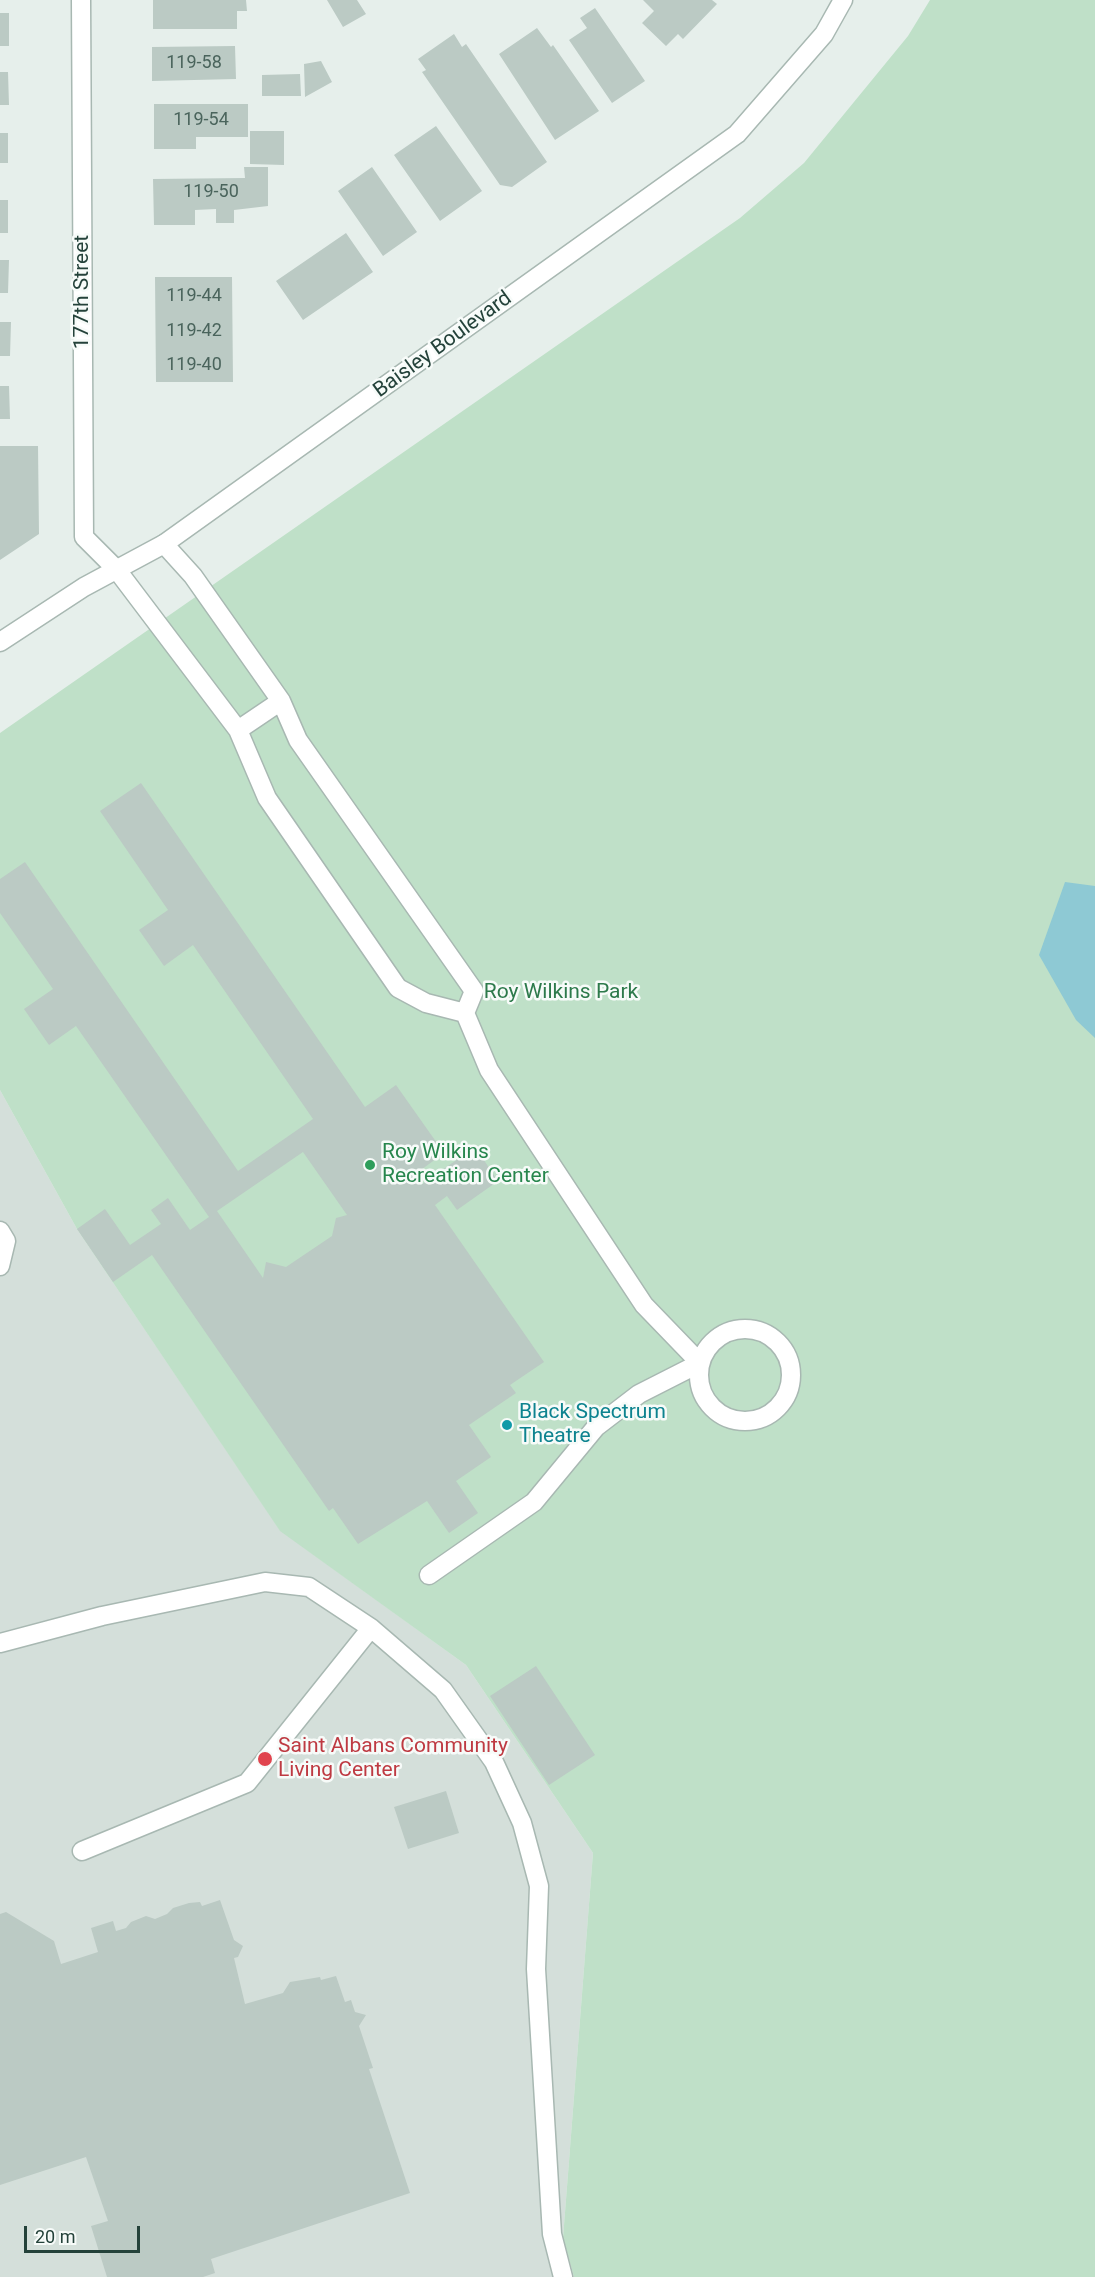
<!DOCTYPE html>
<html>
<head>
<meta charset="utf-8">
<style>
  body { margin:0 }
  #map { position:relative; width:1095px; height:2277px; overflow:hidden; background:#e6efeb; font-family:Roboto,sans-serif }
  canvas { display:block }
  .scale { position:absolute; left:24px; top:2226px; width:116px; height:27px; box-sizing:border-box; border:3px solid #24423a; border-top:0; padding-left:8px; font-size:18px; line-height:21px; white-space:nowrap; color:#24423a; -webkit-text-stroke:4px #f7fbf9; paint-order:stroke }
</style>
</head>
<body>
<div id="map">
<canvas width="1095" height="2277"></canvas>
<div class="scale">20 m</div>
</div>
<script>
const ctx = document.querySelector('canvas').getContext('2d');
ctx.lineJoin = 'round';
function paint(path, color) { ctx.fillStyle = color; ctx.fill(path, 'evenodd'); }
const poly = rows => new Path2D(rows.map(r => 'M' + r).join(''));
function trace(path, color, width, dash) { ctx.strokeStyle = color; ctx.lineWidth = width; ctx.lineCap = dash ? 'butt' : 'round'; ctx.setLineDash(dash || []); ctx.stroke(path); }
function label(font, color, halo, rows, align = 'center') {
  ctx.font = font + ' Roboto,sans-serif'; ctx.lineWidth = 5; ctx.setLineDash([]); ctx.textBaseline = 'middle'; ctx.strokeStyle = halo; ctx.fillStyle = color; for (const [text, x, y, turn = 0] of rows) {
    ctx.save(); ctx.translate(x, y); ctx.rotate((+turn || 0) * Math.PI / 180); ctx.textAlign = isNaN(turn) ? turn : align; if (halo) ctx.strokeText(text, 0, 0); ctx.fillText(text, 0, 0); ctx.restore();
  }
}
paint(poly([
  [0,1090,77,1229,280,1530,466,1665,593,1853,563,2238,574,2277,0,2277]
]), '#d4dfda');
paint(poly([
  [930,0,1095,0,1095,2277,574,2277,563,2238,593,1853,466,1665,280,1531,77,1229,0,1090,0,733,740,218,804,163,908,36]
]), '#bfe0c8');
paint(poly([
  [1065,882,1095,886,1095,1038,1076,1020,1039,955]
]), '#8ec9d4');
paint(poly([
  [153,0,246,0,247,11,237,11,237,29,153,29],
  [327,0,357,0,366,14,343,27],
  [643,0,712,0,717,4,683,39,678,34,666,46,642,23,654,11],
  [595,8,645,81,612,103,569,40,587,28,580,18],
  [0,13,9,13,9,46,0,46],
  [537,28,551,47,553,45,599,111,555,140,499,54],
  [454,34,462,47,466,44,547,162,512,187,500,185,422,72,426,70,418,59],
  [235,46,236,79,152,81,152,47],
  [321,61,332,82,305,97,304,64],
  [0,72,8,72,9,105,0,105],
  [300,74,301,96,262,96,262,75],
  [154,104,248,104,248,137,196,137,196,149,154,149],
  [436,126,482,191,440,221,394,155],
  [250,131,284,131,284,165,250,164],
  [0,133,8,133,8,163,0,163],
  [244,167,268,167,268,206,234,210,234,223,216,223,216,209,195,210,195,225,154,225,153,179,245,178],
  [372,167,417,232,383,256,338,191],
  [0,200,8,200,8,233,0,233],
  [346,233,373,272,303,320,276,281],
  [0,260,9,260,8,293,0,293],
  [155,277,232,277,233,382,156,382],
  [0,322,11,322,10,356,0,356],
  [0,386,9,386,10,419,0,419],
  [0,446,38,446,39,534,0,560],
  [141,783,365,1107,396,1085,444,1153,414,1175,421,1185,475,1147,498,1181,457,1210,447,1196,435,1205,544,1362,510,1385,516,1393,469,1425,491,1457,456,1481,478,1513,449,1533,427,1501,358,1544,333,1508,329,1511,152,1255,113,1282,77,1229,105,1209,130,1245,161,1224,151,1210,168,1198,190,1230,209,1217,76,1026,49,1045,24,1009,53,989,0,913,0,879,25,862,238,1171,313,1119,193,945,164,966,139,930,168,910,100,811],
  [303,1152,347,1215,336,1218,332,1236,286,1267,266,1262,263,1278,217,1211],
  [536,1666,595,1755,549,1785,490,1696],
  [446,1791,459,1833,408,1849,394,1807],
  [220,1900,234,1940,243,1946,238,1957,234,1958,245,2004,283,1993,290,1982,320,1977,321,1980,336,1976,345,2002,351,2000,355,2012,366,2015,359,2026,373,2068,369,2069,410,2193,211,2259,215,2273,203,2277,107,2277,91,2226,108,2221,86,2157,0,2185,0,1914,6,1912,54,1941,61,1964,98,1952,91,1928,113,1921,116,1931,126,1928,131,1922,146,1916,155,1919,167,1914,173,1908,189,1903,200,1902,202,1906]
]), '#bbcac4');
const service = poly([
  [164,544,193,576,281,701,298,740,474,991,465,1013,489,1070,644,1305,700,1363,639,1394,596,1427,534,1502,429,1575],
  [117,570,238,730,267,798,398,988,426,1003,465,1013],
  [238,730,281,701],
  [0,1231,6,1241,0,1266],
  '699 1375a46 46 0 1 1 92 0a46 46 0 1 1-92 0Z',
  [0,1643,102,1616,265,1582,309,1587,371,1628,443,1690,494,1762,522,1823,539,1886,536,1969,552,2234,563,2277],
  [82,1851,247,1783,371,1628]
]);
const minor = poly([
  [81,0,84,537,117,570]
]);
const tertiary = poly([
  [0,642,84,587,164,544,737,134,824,34,843,0]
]);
trace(service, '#a8b8b2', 21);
trace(minor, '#a8b8b2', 21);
trace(tertiary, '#a8b8b2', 21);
trace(service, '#fff', 18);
trace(minor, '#fff', 18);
trace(tertiary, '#fff', 18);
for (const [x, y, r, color] of [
  [370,1165,6,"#2e9e5b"],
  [507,1425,6,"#0f9aa8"],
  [265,1759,8,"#e0444e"]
]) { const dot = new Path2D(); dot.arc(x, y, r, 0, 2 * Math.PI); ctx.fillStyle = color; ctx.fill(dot); trace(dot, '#f7fbf9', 2); }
label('18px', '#4a645c', null, [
  ["119-58",194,63],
  ["119-54",201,120],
  ["119-50",211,192],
  ["119-44",194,296],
  ["119-42",194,331],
  ["119-40",194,365]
]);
label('21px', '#24423a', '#f7fbf9', [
  ["177th Street",83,292,-90],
  ["Baisley Boulevard",443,345,-36]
]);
label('21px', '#2d7a4b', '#f7fbf9', [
  ["Roy Wilkins Park",561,993]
]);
label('21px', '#27864d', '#f7fbf9', [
  ["Roy Wilkins",382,1153],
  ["Recreation Center",382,1177]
], 'left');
label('21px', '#0d838f', '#f7fbf9', [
  ["Black Spectrum",519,1413],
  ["Theatre",519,1437]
], 'left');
label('21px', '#be3a42', '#f7fbf9', [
  ["Saint Albans Community",278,1747],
  ["Living Center",278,1771]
], 'left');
</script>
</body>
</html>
